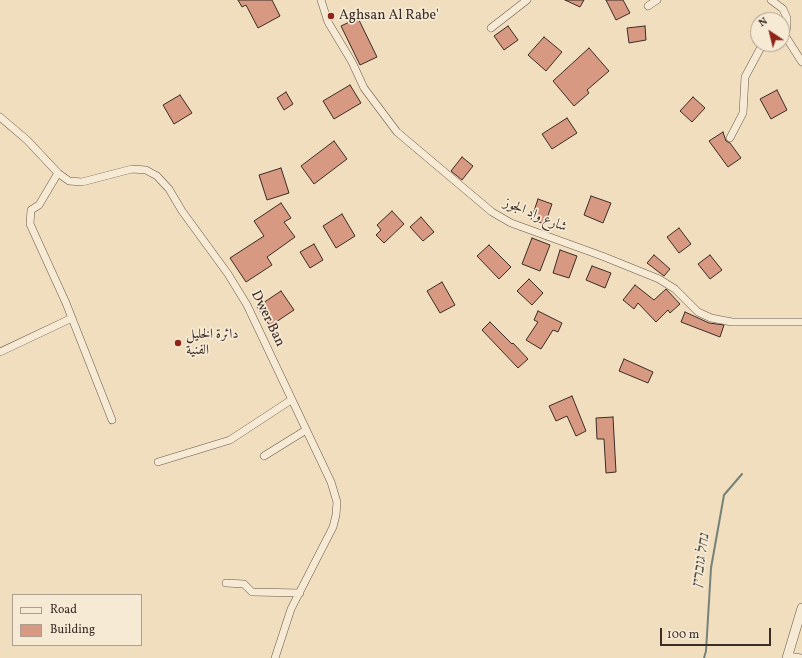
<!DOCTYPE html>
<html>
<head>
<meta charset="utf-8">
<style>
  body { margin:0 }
  #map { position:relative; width:802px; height:658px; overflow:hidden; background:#f1debf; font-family:Vollkorn,serif }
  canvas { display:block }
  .legend { position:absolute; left:12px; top:594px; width:130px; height:52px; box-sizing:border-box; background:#f6ead5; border:1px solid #ab9e8f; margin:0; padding:5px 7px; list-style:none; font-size:12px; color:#3b2c26 }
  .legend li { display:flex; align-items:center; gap:8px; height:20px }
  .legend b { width:20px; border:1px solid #ab9e8f }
  .north { position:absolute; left:750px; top:12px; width:40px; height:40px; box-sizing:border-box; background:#f6ead5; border:1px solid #ab9e8f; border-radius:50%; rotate:325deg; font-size:11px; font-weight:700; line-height:16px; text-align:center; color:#3b2c26 }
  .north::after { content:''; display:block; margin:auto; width:14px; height:18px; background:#8f2418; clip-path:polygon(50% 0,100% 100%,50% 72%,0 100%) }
  .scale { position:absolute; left:660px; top:628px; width:111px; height:18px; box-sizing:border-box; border:2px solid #3b2c26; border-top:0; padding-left:5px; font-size:12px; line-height:14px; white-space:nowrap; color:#3b2c26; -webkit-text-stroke:3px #f6ead5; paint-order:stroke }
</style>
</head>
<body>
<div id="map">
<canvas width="802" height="658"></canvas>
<ul class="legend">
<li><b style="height:5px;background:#f6ead5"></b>Road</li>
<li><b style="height:11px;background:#d79981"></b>Building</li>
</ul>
<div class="north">N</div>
<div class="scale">100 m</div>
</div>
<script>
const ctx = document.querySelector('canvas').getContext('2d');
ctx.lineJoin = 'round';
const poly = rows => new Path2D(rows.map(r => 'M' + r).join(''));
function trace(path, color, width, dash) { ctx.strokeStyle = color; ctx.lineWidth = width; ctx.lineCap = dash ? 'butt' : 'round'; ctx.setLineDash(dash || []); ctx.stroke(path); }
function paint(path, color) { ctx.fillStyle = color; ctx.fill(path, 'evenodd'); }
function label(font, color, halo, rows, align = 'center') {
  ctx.font = font + ' Vollkorn,Amiri,"Frank Ruhl Libre",serif'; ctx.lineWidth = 3.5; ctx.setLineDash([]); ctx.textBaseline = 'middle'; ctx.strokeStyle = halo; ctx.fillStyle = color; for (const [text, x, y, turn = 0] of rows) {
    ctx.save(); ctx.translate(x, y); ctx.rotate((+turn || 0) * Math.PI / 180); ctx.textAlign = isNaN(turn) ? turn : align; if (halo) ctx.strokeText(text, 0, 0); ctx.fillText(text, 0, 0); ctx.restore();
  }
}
trace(poly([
  [704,658,706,651,711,568,724,495,742,474]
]), '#758278', 2);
const building = poly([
  [238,0,272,0,280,16,258,28,246,5,242,7,238,0],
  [565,0,584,0,580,7,565,0],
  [606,0,623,0,630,13,616,20,606,0],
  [358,18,377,57,360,65,341,26,358,18],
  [508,26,518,40,504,50,494,36,508,26],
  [645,26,646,40,629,43,627,28,645,26],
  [544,37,562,52,546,71,528,55,544,37],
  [589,48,609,71,587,90,589,93,574,106,553,81,589,48],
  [350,85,361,103,334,119,323,101,350,85],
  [777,90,787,110,771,119,760,99,777,90],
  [286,92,293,104,284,110,277,98,286,92],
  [180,95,192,113,174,124,163,105,180,95],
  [693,97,705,108,692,122,680,111,693,97],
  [567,118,577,133,552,149,542,134,567,118],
  [723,132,726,141,730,143,741,158,728,167,709,141,723,132],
  [334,141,347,159,314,184,301,166,334,141],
  [462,157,473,166,462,180,451,171,462,157],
  [281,168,289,193,267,200,259,175,281,168],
  [591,196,611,203,603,223,584,215,591,196],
  [538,199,552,204,545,224,531,220,538,199],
  [281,203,291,218,284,222,295,237,267,257,272,265,246,282,230,258,264,236,254,221,281,203],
  [392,211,404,224,384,243,376,235,381,230,377,225,392,211],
  [342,214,355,236,336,248,323,226,342,214],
  [421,217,434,232,423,241,410,227,421,217],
  [679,228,691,244,679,253,667,237,679,228],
  [532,238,550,245,540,271,522,264,532,238],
  [314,244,323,260,310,268,300,252,314,244],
  [489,245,511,267,499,279,477,256,489,245],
  [560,250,577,256,569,278,553,273,560,250],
  [654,255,670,269,664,276,647,263,654,255],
  [710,255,722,270,710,279,698,264,710,255],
  [592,266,611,273,605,288,586,280,592,266],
  [529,279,543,293,532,305,517,291,529,279],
  [442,282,455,305,440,313,427,291,442,282],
  [635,285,654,300,666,289,680,304,670,313,668,310,656,322,638,303,634,309,623,300,635,285],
  [281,291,294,310,270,326,257,307,281,291],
  [538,311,562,323,558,332,553,330,541,349,526,340,538,322,534,320,538,311],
  [685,312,709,323,724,325,720,337,681,322,685,312],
  [490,322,512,344,513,343,528,359,518,368,482,330,490,322],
  [624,359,653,372,648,383,619,371,624,359],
  [572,396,586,431,576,436,567,416,556,421,549,406,572,396],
  [613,417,616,472,606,473,604,439,597,439,596,418,613,417]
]);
paint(building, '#d79981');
trace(building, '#3b2c26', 1);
const minor = poly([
  [321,0,328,22,352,62,364,88,397,132,492,212,511,223,602,256,659,279,675,289,698,312,711,318,732,322,802,322],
  [771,0,783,9,787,18,787,28,782,37],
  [648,6,657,0],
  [491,28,527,0],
  [784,34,802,62],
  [0,117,27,140,58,173,69,181,82,182,132,169,146,170,157,176,169,189,182,211,228,274,247,305,331,482,337,502,336,515,333,527,291,609,275,658],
  [730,138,743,113,745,77,760,49,767,44],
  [58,173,39,205,31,210,30,224,66,303,112,420],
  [0,352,72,318],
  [264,456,306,430],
  [158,462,230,440,291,400],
  [226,583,244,584,252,592,300,593],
  [788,656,801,658]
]);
const tertiary = poly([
  [787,658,802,608]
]);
trace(minor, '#68584c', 8);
trace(tertiary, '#68584c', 10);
trace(minor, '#f6ead5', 7);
trace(tertiary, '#f6ead5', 9);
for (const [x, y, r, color] of [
  [331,16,4,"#8f2418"],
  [178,343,4,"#8f2418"]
]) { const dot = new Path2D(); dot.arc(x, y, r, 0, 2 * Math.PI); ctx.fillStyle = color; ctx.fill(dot); trace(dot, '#f6ead5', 1.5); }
label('14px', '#3b2c26', '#f6ead5', [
  ["Aghsan Al Rabe'",339,16],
  ["دائرة الخليل",186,335],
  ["الفنية",186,351]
], 'left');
label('14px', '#3b2c26', '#f6ead5', [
  ["شارع واد الجوز",535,216,23],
  ["Dwer Ban",267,319,64]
]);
label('italic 15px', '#535048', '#f6ead5', [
  ["נחל גוברין",702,561,-82]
]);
</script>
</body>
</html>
